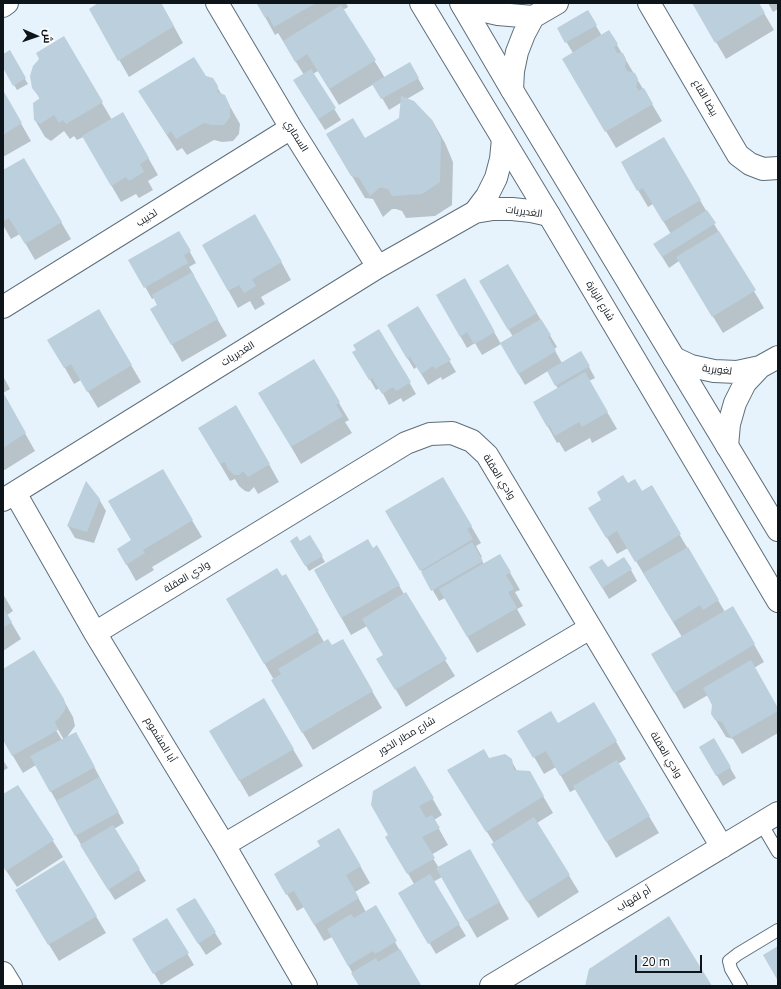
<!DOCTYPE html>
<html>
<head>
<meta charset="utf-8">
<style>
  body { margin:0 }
  #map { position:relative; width:781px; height:989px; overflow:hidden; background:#e7f3fc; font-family:"Open Sans",Cairo,sans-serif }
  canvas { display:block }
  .frame { position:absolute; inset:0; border:4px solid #0e151a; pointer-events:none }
  .north { position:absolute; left:16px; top:16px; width:40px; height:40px; -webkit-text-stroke:3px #fefefe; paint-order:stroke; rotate:92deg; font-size:11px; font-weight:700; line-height:16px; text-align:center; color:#0e151a }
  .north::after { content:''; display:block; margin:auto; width:14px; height:18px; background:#0e151a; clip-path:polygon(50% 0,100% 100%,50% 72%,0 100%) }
  .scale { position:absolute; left:635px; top:955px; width:67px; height:18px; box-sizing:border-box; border:2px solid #0e151a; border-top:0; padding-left:5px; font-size:12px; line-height:14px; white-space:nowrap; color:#0e151a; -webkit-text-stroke:3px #fefefe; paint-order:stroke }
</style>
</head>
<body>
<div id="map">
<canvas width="781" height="989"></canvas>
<div class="frame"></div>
<div class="north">ش</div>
<div class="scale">20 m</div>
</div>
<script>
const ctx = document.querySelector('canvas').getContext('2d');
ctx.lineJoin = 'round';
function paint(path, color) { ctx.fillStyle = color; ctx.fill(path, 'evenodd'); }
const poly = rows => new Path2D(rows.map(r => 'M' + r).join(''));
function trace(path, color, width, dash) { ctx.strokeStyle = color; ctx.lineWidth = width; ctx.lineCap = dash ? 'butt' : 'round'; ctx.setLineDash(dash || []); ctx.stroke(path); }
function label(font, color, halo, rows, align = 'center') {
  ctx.font = font + ' "Open Sans",Cairo,sans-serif'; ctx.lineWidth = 3.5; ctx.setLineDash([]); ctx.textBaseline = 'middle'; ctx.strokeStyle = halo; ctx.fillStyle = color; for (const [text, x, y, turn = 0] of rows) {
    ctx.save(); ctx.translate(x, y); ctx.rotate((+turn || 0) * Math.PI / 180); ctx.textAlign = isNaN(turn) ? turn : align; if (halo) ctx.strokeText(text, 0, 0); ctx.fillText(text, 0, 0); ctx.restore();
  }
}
paint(poly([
  [100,3,161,3,183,43,129,77,90,9],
  [259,3,346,3,348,7,343,10,385,78,410,64,424,89,407,99,432,120,445,143,453,162,452,205,435,216,406,218,402,211,396,209,392,209,383,217,373,199,365,198,340,156,400,118,402,102,389,110,374,84,339,105,318,71,313,74,341,120,325,130,301,92,304,75,278,33,275,35,258,4],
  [693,3,758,3,774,30,726,59],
  [768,3,778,3,778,9,773,12],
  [587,11,602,36,617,45,662,121,616,148,563,59,573,53,558,28],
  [63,37,112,120,123,114,158,175,148,181,153,190,139,198,136,194,121,202,83,137,77,140,74,136,70,139,64,131,51,141,45,137,35,120,34,104,40,99,33,87],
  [9,52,28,84,17,90,3,66,3,55],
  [205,77,217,87,222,95,224,96,240,124,239,134,233,141,222,142,214,140,187,155,182,148,177,151,139,92],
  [3,92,31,141,3,157],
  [663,138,764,308,723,333,679,261,669,268,661,255,671,234,653,204,648,207,622,163],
  [24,159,71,239,35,260,20,234,11,239,3,225,3,171],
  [179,232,196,263,189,267,194,275,193,276,227,336,182,362,151,309,158,305,154,298,152,299,130,260],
  [265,232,291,280,261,297,265,304,255,310,250,301,238,308,203,245],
  [508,265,557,347,554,349,562,363,581,352,595,378,589,381,617,429,592,443,590,438,565,452,559,442,557,443,534,402,558,389,548,371,525,385,501,344,482,355,475,343,467,348,437,295,464,280,501,344,513,337,481,281],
  [418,307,456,372,442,380,441,377,428,385,417,367,414,369,388,326],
  [99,310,141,382,98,408,81,380,74,384,49,340],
  [379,330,416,394,403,402,401,398,389,405,380,388,376,390,354,352],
  [3,376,10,389,3,393],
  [260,393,339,403,349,420,345,422,352,433,301,464],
  [3,394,35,451,3,471],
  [246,423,279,482,258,494,254,487,249,492,245,491,239,486,235,479,230,481,209,445],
  [162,470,202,537,152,567,154,570,136,581,118,549,132,541],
  [443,478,481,543,476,546,482,557,480,558,484,564,500,555,520,590,515,592,523,606,517,609,526,625,477,653,445,598,439,601,387,511],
  [86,483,99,499,106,511,94,543,75,538,68,526],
  [628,485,641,492,651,486,725,612,733,607,764,662,754,668,778,709,778,733,742,754,733,739,726,737,712,714,713,705,708,695,684,709,653,655,682,637,628,548,617,554,599,525],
  [310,536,325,562,309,571,292,541,299,542],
  [377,547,404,594,455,676,406,707,388,676,384,655,367,626,351,635,315,571],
  [607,568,631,570,637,581,609,599,597,579],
  [285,575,324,642,331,646,342,640,382,708,313,750,272,681,274,680,227,599],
  [3,594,13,611,7,615,21,639,3,651],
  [3,670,63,699,73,717,75,726,67,737,82,744,124,823,114,829,146,881,115,900,88,857,36,765,23,773,3,739],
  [56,726,64,740,62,740,54,727],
  [264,700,303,766,249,797,211,731],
  [594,703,626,759,618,764,659,833,616,858,576,789,570,792,556,767,544,774,519,731,558,725],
  [714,740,736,778,723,786,701,748],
  [489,759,511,760,517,771,529,772,553,813,537,823,579,892,538,918,502,861,494,843,448,771],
  [3,760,8,768,3,771],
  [415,768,442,815,434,820,448,845,431,855,439,868,470,850,509,919,477,938,442,877,433,882,466,936,436,954,399,893,414,884,387,837,390,835],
  [3,795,53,841,63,857,17,887,3,866],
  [339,829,370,883,355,892,366,912,375,907,420,986,360,986,332,937,324,941,304,907,297,911,275,874,322,847],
  [64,862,106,933,59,961,26,907],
  [194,899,222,944,206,955,184,921],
  [167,919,194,965,161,985,134,939]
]), '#0003');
paint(poly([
  [98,3,161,3,174,26,118,61,89,9],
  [258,3,316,3,274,27,268,16,265,18,257,4],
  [692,3,759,3,765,13,715,43],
  [341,5,376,60,329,89,307,54,295,62,283,41],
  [588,10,597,25,565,43,557,28],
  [609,30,618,44,614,47,617,53,623,53,626,59,625,67,627,71,635,73,638,79,636,87,639,91,644,88,653,104,605,132,562,59],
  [64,36,103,102,66,124,63,120,59,123,54,115,40,124,34,120,33,103,40,98,32,88,30,76,33,66,39,59,36,53],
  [10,50,26,78,13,86,3,68,3,54],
  [194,57,206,76,213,78,218,86,217,92,225,95,230,106,230,117,224,125,212,125,204,123,176,139,171,131,167,135,138,91],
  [410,62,419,78,381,99,372,84],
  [311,69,336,108,318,119,293,80],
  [3,90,22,123,3,135],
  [401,96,414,101,432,120,441,139,440,182,422,194,392,196,388,189,383,188,379,188,370,196,359,178,351,176,326,134,353,118,365,138,399,118],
  [123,112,149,158,140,164,144,172,129,181,126,177,111,186,82,136],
  [664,137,701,200,663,222,643,188,637,191,621,162],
  [24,158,62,222,25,244,9,218,3,221,3,170],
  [707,210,716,223,662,257,653,244],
  [255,214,282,262,252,279,256,286,244,293,239,285,228,291,202,245],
  [179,231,191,251,184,255,188,263,144,288,128,260],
  [719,231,756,290,712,317,676,257],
  [508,264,537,313,508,330,479,281],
  [192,272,218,319,171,345,150,309,157,305,152,295],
  [465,278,495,332,474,344,467,332,460,337,436,295],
  [418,306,451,360,435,369,433,366,421,374,410,357,407,359,387,325],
  [99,309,132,365,87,392,71,364,64,368,47,340],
  [541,319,551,335,548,337,556,351,518,374,500,343],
  [379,329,411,382,396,391,393,387,382,394,372,378,369,380,352,352,356,350,353,345],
  [581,351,590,366,555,386,547,371],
  [314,359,340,402,336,405,343,416,291,447,258,393],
  [585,372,608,412,582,427,579,422,555,436,549,425,547,427,533,402],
  [3,392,26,433,3,448],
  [236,405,270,464,248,477,243,471,239,475,234,475,228,469,225,462,220,464,198,428],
  [163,469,193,520,143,550,145,553,126,565,117,549,131,540,108,501],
  [623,475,628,483,635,479,642,491,652,485,681,534,635,562,617,531,606,538,588,508,601,500,597,492],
  [443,477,472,526,467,529,473,539,420,571,385,511],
  [86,481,100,499,87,532,67,526],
  [310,535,323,556,305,566,290,541,297,536,300,541],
  [368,539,373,548,377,545,400,585,341,618,314,570],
  [472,542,483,561,431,591,421,572],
  [688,547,719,600,703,610,700,605,673,622,643,573],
  [500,554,511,572,506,575,514,589,508,592,517,608,467,637,439,589],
  [624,557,632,569,602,588,589,567,602,559,608,567],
  [277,568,282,576,286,574,319,631,264,664,226,599],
  [406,592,447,659,395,690,376,659,383,655,362,619],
  [733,606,755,644,674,693,651,654],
  [3,608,12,622,3,628],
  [328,639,332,645,343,639,373,691,302,733,271,680,281,674,278,669],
  [34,650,64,699,66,708,60,717,55,722,58,730,12,756,3,740,3,669],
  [751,660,778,708,778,711,731,738,722,722,715,720,711,714,712,705,703,688],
  [264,698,294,749,239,781,209,731],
  [594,702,617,741,560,776,546,751,533,758,517,731,551,711,558,723],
  [76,732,95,767,50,792,30,756],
  [714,738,731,767,716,776,699,747],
  [484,749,489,758,505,754,512,759,514,770,530,771,544,796,486,832,447,770],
  [617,760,650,816,606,842,573,786],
  [415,766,434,798,419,806,426,818,432,815,440,828,422,837,435,858,407,874,385,837,388,835,371,805,373,791],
  [99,777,119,812,75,836,56,801],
  [18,785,54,840,6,871,3,866,3,794],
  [534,817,570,875,527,902,491,844],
  [113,825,140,869,108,890,80,845],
  [339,828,361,866,346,875,359,898,314,925,294,891,286,895,274,874,320,846,317,841],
  [470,849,500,902,466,921,436,868],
  [64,860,97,916,48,945,15,890],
  [430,874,460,924,428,944,398,893],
  [195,898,216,932,198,944,176,909],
  [376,905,397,941,375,954,373,951,348,966,327,929,351,914,354,918],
  [669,916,712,986,585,986,589,969],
  [167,918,189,953,153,974,132,939],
  [778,946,778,981,763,955],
  [400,949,421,985,359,986,351,973,376,958,378,962]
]), '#bbcfdc');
const lane = poly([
  [761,823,778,852],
  [741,986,731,969,729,961,738,954,778,930]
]);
const street = poly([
  [217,3,291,128,378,267],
  [649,3,738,155,750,164,763,169,778,168],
  [3,6,7,3],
  [463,6,498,14,533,17],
  [512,90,513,71,517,52,524,34,533,17,557,3],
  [475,212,493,209,512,209,531,211,549,215],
  [3,307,291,128],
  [674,358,691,366,714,371,737,372,760,367,778,357],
  [727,446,729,424,735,403,745,383,760,367],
  [15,493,95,633,224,845,306,986],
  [3,500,378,267,475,212,487,196,496,178,501,159,503,139],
  [95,633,406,443,430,434,452,433,472,441,487,455,722,847],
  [224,845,590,628],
  [3,973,11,986],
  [491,986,778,813]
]);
const secondary = poly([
  [421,3,549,215,778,601],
  [461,3,512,90,778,530]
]);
trace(lane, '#5d6f7b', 14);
trace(street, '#5d6f7b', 24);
trace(secondary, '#5d6f7b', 24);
trace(lane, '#fff', 12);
trace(street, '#fff', 22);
trace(secondary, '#fff', 22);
label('10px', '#0e151a', '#fefefe', [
  ["بيضا القاع",705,98,60],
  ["السماري",296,136,58],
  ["الغديريات",524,212,7],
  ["لخبيب",147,218,-32],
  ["شارع الزبارة",600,301,59],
  ["الغديريات",238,354,-32],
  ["لغويرية",717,370,7],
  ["وادي العقلة",499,477,58],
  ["وادي العقلة",187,577,-31],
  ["شارع مطار الخور",407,736,-31],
  ["أبا المشموم",160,740,59],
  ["وادي العقلة",666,755,59],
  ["أم لقهاب",634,899,-31]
]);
</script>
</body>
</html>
